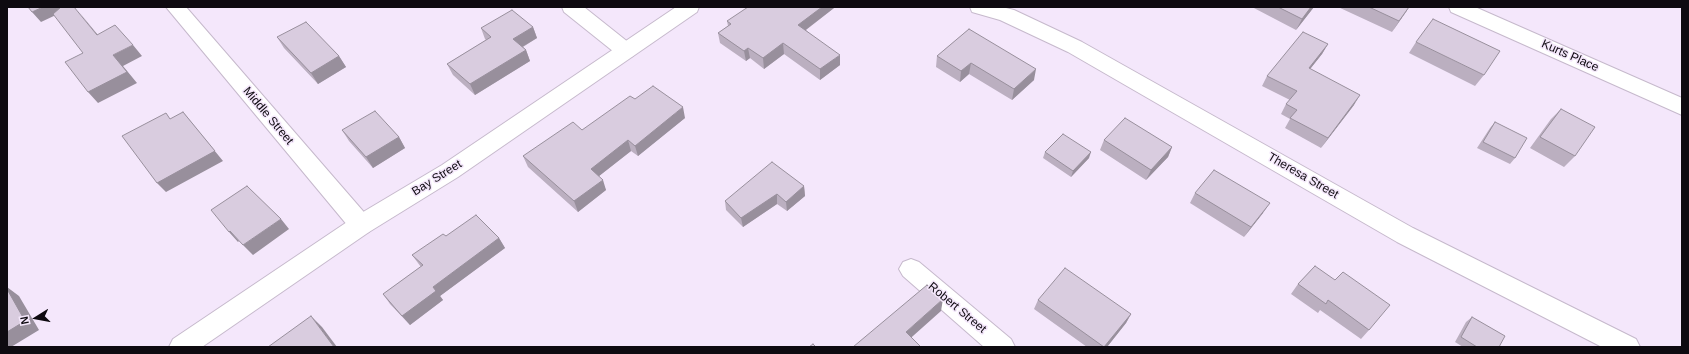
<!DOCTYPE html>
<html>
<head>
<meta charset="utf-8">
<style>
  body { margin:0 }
  #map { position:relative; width:1689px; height:354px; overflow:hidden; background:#f4e7fb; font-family:Arial,sans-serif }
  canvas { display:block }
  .frame { position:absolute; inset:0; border:8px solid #0e0a10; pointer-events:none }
  .north { position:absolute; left:16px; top:298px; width:40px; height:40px; -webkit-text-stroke:3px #f4e7fb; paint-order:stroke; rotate:259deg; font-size:11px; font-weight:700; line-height:16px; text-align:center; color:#0e0a10 }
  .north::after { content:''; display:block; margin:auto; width:14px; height:18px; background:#0e0a10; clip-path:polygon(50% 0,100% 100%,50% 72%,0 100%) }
</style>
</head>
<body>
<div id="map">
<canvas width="1689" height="354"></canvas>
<div class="frame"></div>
<div class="north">N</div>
</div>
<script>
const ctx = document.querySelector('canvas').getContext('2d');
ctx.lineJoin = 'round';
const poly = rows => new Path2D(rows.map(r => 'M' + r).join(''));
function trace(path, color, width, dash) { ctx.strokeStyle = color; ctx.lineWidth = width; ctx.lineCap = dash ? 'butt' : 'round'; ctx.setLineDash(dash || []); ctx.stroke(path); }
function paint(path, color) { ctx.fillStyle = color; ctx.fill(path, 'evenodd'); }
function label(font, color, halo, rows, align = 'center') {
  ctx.font = font + ' Arial,sans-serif'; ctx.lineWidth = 3; ctx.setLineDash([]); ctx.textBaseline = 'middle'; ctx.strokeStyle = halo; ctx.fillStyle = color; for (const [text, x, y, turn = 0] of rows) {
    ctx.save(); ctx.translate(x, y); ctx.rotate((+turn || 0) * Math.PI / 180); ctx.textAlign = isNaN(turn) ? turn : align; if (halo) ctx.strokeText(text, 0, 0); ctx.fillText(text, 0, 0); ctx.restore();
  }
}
const street = poly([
  [166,7,186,7,369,218,372,225,369,232,361,234,353,232,166,7],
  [562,7,584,7,633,46,636,51,633,56,626,58,619,56,564,12,562,7],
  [970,7,1002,7,1014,10,1082,42,1413,228,1636,339,1640,347,1602,347,1397,242,1068,52,1000,20,972,12,970,7],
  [1449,7,1475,7,1682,98,1682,115,1451,12,1449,7],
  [911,259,919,262,1011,339,1015,347,984,347,903,276,899,269,903,262,911,259]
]);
const secondary = poly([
  [676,7,699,7,697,12,458,177,369,232,202,347,169,347,173,339,353,218,442,165,676,7]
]);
trace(street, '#c6b9cc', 2);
trace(secondary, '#c6b9cc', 2);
paint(street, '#fff');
paint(secondary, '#fff');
paint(poly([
  [1252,7,1314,7,1296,30],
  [1338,7,1409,7,1392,32],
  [834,8,806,30,840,65,820,80,784,54,764,69,750,58,746,61,720,43,718,33,728,26,727,21],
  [533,27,537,38,523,47,526,50,530,61,475,95,453,75,447,64,486,40,485,39,481,28],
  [969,29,1034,80,1012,100,969,74,960,82,936,67,937,56],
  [277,37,339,56,346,67,318,84,284,48],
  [1416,42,1484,75,1475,86,1409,53],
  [1328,44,1322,54,1310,69,1354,105,1321,148,1285,128,1290,119,1281,114,1286,104,1290,100,1262,86,1267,76],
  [635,99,685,118,638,156,631,151,599,176,606,190,578,212,528,167,523,156,582,130],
  [1561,109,1575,156,1564,167,1530,148,1551,119],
  [1495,122,1515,158,1510,164,1477,148,1490,128],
  [342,130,399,137,405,148,373,168,349,141],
  [1104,140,1172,147,1168,157,1146,180,1100,150],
  [1045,152,1089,158,1071,177,1043,158],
  [804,186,805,196,787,211,777,204,743,227,726,210,725,201],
  [1195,193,1263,213,1244,237,1190,203],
  [446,236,499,238,505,248,440,296,443,300,410,325,390,304,383,294,421,267,412,255],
  [1315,266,1369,330,1361,339,1320,310,1318,313,1291,294,1298,284],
  [1038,300,1131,314,1126,323,1107,347,1087,347,1034,309],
  [1472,317,1499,347,1463,347,1455,342,1466,322]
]), '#bbafc0');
paint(poly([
  [43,7,73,7,41,22,32,12],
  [75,7,79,12,107,46,97,35],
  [822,7,834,7,834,8,799,35,798,25],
  [1311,7,1314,7,1296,30,1302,19],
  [1409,7,1406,12,1392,32,1399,21],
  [533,27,537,38,517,50,513,39],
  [783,43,784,54,764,69,763,58],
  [1328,44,1322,54,1303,78,1309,68],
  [133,45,142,56,123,66,137,83,98,103,88,92,113,55],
  [748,48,750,58,746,61,744,51],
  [526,50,530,61,475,95,470,84],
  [840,55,840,65,820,80,820,69],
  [339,56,346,67,318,84,311,73],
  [971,63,969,74,960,82,961,71],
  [1036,69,1034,80,1012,100,1014,89],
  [1360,95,1354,105,1321,148,1328,138],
  [683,107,685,118,638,156,635,146],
  [183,112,223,161,166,192,157,183],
  [399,137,405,148,373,168,366,157],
  [628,140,631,151,594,180,591,169],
  [1172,147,1168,157,1146,180,1151,170],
  [1091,152,1089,158,1071,177,1073,171],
  [603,180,606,190,578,212,574,201],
  [804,186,805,196,787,211,786,202],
  [777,194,777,204,743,227,741,218],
  [1270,203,1263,213,1244,237,1251,227],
  [281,219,289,229,253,255,243,245],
  [230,231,239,241,238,242,229,232],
  [499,238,505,248,440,296,443,300,410,325,402,316,433,287],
  [7,287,19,296,39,330,11,347,7,347],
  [943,299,941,311,904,344,906,332],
  [1131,314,1126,323,1107,347,1104,347],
  [311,316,322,327,337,347,334,347]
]), '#988f9c');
const building = poly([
  [28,7,43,7,32,12,28,7],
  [61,7,74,7,97,35,115,25,133,45,113,55,127,72,88,92,65,62,83,53,53,14,61,7],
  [748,7,822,7,798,25,840,55,820,69,783,43,763,58,748,48,744,51,718,33,731,24,727,21,748,7],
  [1278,7,1311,7,1302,19,1278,7],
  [1369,7,1409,7,1399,21,1369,7],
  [512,10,533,27,513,39,526,50,470,84,447,64,491,37,481,28,512,10],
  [1433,19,1500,51,1484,75,1416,42,1433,19],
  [306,22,339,56,311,73,277,37,306,22],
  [969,29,1036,69,1014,89,971,63,961,71,937,56,969,29],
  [1303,32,1328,44,1309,68,1360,95,1328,138,1290,118,1297,110,1286,104,1297,91,1267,76,1303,32],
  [653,86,683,107,635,146,628,140,591,169,603,180,574,201,523,156,573,122,582,130,630,96,635,99,653,86],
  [1561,109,1595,127,1575,156,1540,137,1561,109],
  [375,111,399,137,366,157,342,130,375,111],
  [183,112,215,151,157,183,122,136,166,113,170,119,183,112],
  [1125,118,1172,147,1151,170,1104,140,1125,118],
  [1495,122,1527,138,1515,158,1483,142,1495,122],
  [1063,134,1091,152,1073,171,1045,152,1063,134],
  [772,162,804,186,786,202,777,194,741,218,725,201,772,162],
  [1214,170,1270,203,1251,227,1195,193,1214,170],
  [247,186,281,219,243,245,230,231,229,232,211,210,247,186],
  [476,215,499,238,433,287,436,291,402,316,383,294,423,265,412,255,443,234,446,236,476,215],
  [1315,266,1335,280,1343,272,1390,305,1369,330,1328,300,1326,304,1298,284,1315,266],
  [1065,268,1131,314,1104,347,1038,300,1065,268],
  [927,285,943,299,906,332,921,347,853,347,927,285],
  [7,289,25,321,7,332,7,289],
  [311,316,334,347,268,347,311,316],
  [1472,317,1505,336,1499,347,1477,347,1461,337,1472,317],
  [813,344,816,347,809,347,813,344]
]);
paint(building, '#d9ccdf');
trace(building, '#988f9c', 1);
label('12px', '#0e0a10', '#f4e7fb', [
  ["Kurts Place",1570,56,24],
  ["Middle Street",268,116,50],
  ["Theresa Street",1303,176,30],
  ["Bay Street",437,178,-32],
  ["Robert Street",957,308,40]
]);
</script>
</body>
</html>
